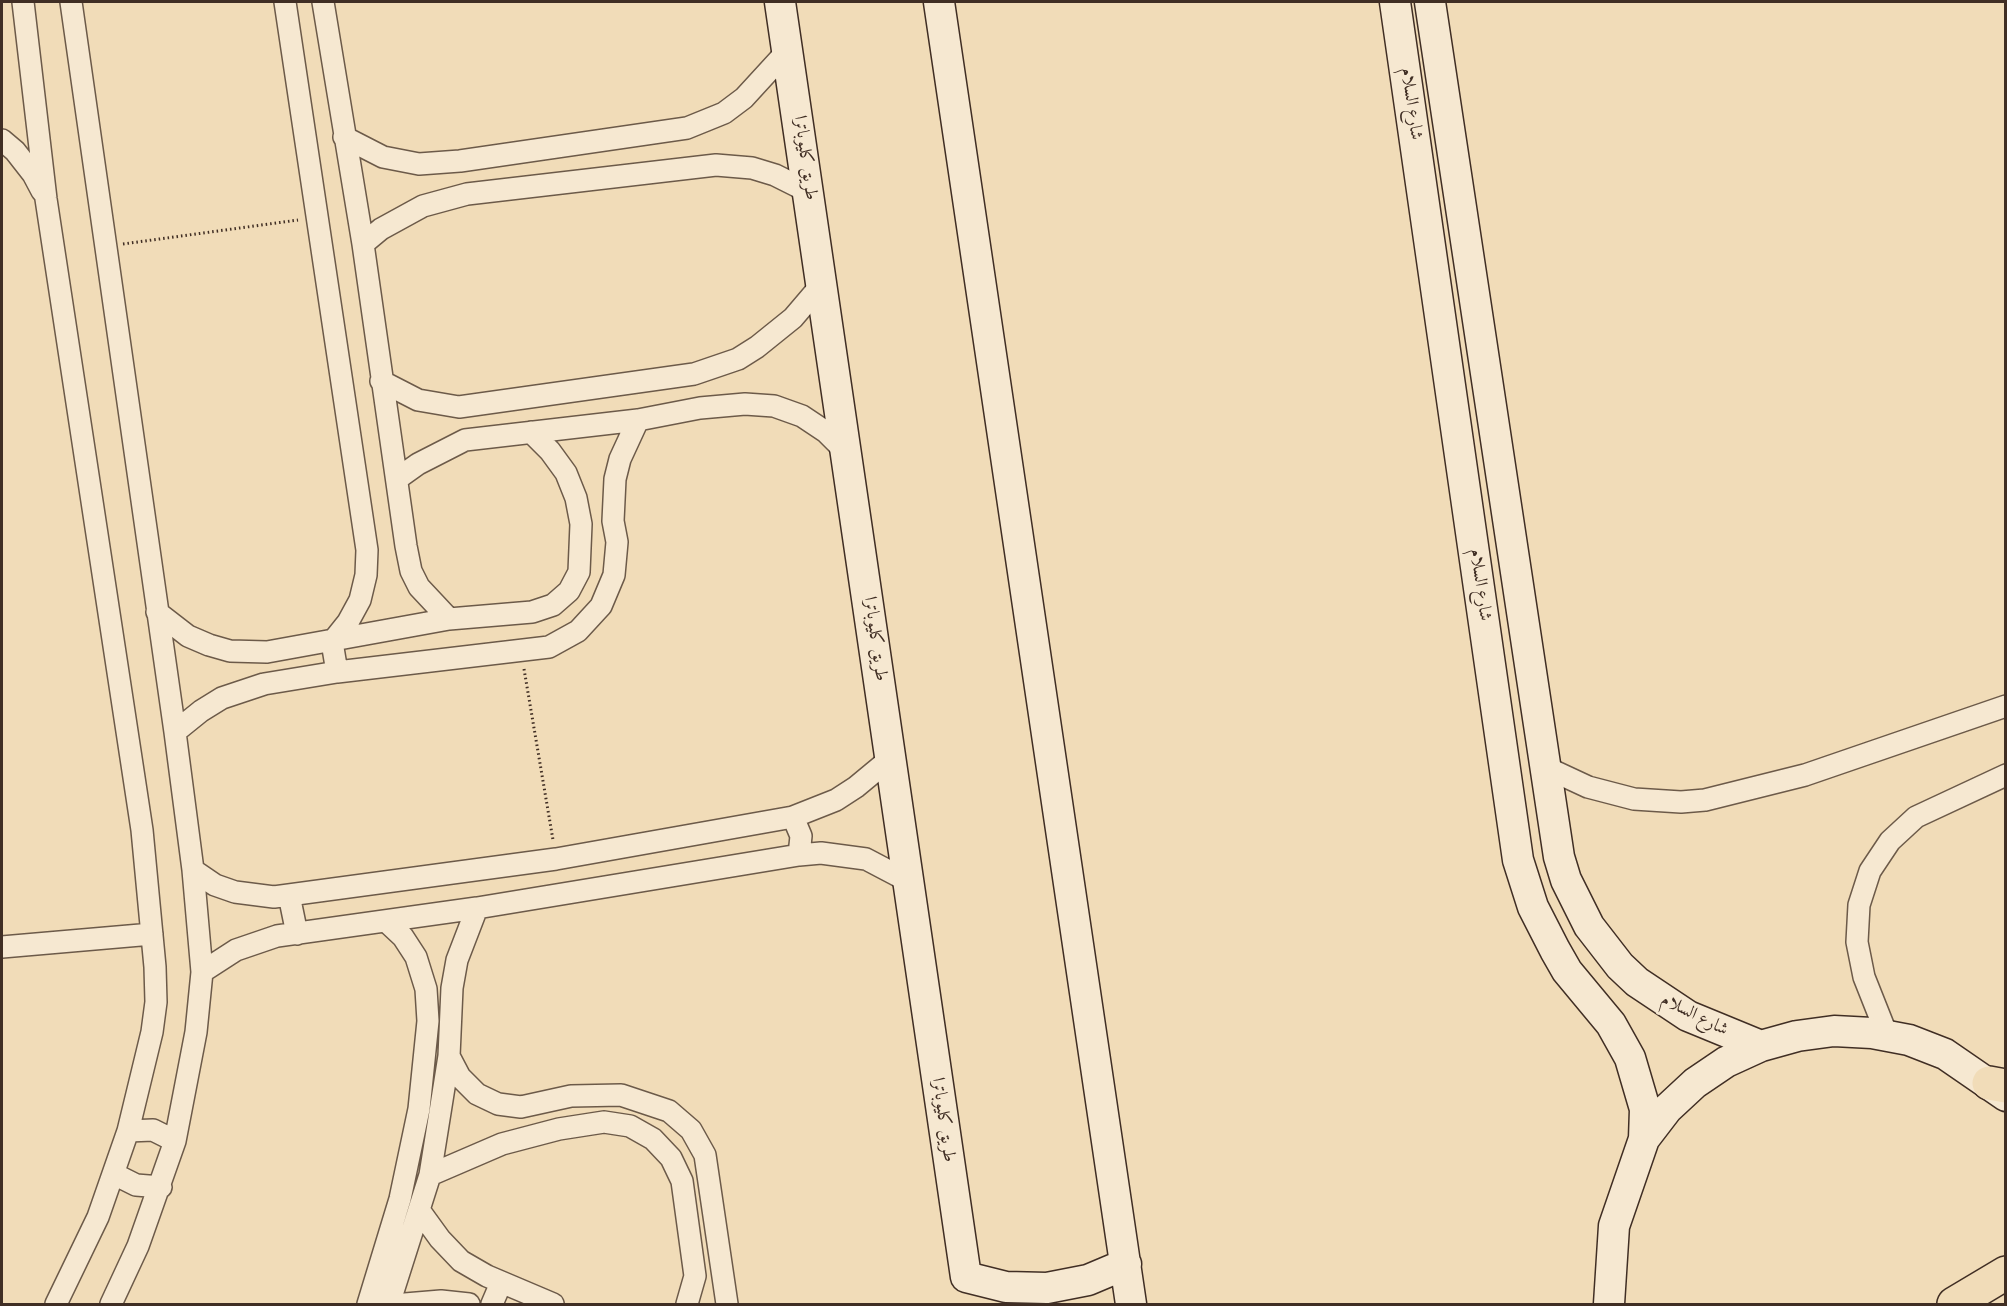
<!DOCTYPE html>
<html>
<head>
<meta charset="utf-8">
<style>
  body { margin:0 }
  #map { position:relative; width:2007px; height:1306px; overflow:hidden; background:#f1dcb8; font-family:Vollkorn,serif }
  canvas { display:block }
  .frame { position:absolute; inset:0; border:3px solid #402e24; pointer-events:none }
</style>
</head>
<body>
<div id="map">
<canvas width="2007" height="1306"></canvas>
<div class="frame"></div>
</div>
<script>
const ctx = document.querySelector('canvas').getContext('2d');
ctx.lineJoin = 'round';
const poly = rows => new Path2D(rows.map(r => 'M' + r).join(''));
function trace(path, color, width, dash) { ctx.strokeStyle = color; ctx.lineWidth = width; ctx.lineCap = dash ? 'butt' : 'round'; ctx.setLineDash(dash || []); ctx.stroke(path); }
function label(font, color, halo, rows, align = 'center') {
  ctx.font = font + ' Vollkorn,Amiri,serif'; ctx.lineWidth = 5; ctx.setLineDash([]); ctx.textBaseline = 'middle'; ctx.strokeStyle = halo; ctx.fillStyle = color; for (const [text, x, y, turn = 0] of rows) {
    ctx.save(); ctx.translate(x, y); ctx.rotate((+turn || 0) * Math.PI / 180); ctx.textAlign = isNaN(turn) ? turn : align; if (halo) ctx.strokeText(text, 0, 0); ctx.fillText(text, 0, 0); ctx.restore();
  }
}
const minor = poly([
  [23,2,46,199,142,830,155,967,156,1002,152,1032,128,1131,98,1217,56,1304],
  [71,2,175,732,193,870,202,972,196,1032,175,1141,138,1246,111,1304],
  [285,2,367,550,366,575,360,600,348,622,332,642,337,672],
  [323,2,363,244,406,546,411,571,419,587,449,619],
  [344,137,383,157,419,164,460,161,687,128,724,113,744,98,788,50],
  [2,140,15,151,33,174,42,191],
  [363,244,381,229,423,206,467,194,716,165,752,168,775,175,809,192],
  [381,381,418,400,459,407,694,374,738,359,757,347,793,318,822,284],
  [397,479,418,464,465,440,638,420,700,408,745,404,774,406,802,416,826,432,846,452],
  [157,612,188,636,209,645,230,651,267,652,449,619,532,612,553,605,569,591,579,572,581,524,576,498,566,473,550,451,531,432],
  [175,732,201,711,222,698,264,684,337,672,549,647,578,631,601,606,614,575,617,542,613,521,615,479,620,459,638,420],
  [1545,767,1588,787,1634,799,1681,802,1705,800,1805,775,2006,706],
  [793,817,801,836,799,855],
  [193,870,215,885,235,892,274,897,556,859,793,817,836,800,856,787,891,758],
  [289,895,297,934],
  [2,947,152,934],
  [202,972,236,950,277,936,477,908,799,855,821,853,866,859,906,880],
  [1887,1035,1864,977,1857,942,1859,905,1870,871,1890,841,1916,817,2006,775],
  [449,1056,460,1077,477,1094,498,1104,521,1107,571,1096,621,1095,669,1111,691,1130,705,1155,727,1304],
  [128,1131,153,1130,175,1141],
  [114,1174,136,1185,161,1187],
  [430,1175,502,1144,559,1129,604,1122,630,1126,653,1139,671,1158,682,1181,695,1276,687,1304],
  [419,1210,440,1239,461,1261,487,1276,553,1304],
  [368,1304,400,1199,419,1109,428,1021,426,989,416,957,403,937,387,922],
  [389,1304,430,1175,449,1056,452,988,457,960,477,908],
  [405,1304,441,1301,469,1304],
  [492,1304,501,1283]
]);
const secondary = poly([
  [780,2,966,1277,1006,1287,1047,1288,1088,1280,1126,1264],
  [939,2,1131,1304],
  [1395,2,1518,860,1533,907,1555,950,1567,971,1611,1024,1630,1058,1645,1109,1644,1139],
  [1430,2,1559,857,1566,880,1589,926,1620,966,1637,982,1688,1016,1761,1046],
  [1609,1304,1614,1226,1644,1139,1667,1109,1695,1083,1726,1062,1761,1046,1797,1036,1834,1031,1872,1033,1909,1040,1945,1054,2006,1096]
]);
const primary = poly([
  [1989,1083,2006,1086],
  [1954,1304,2006,1273]
]);
trace(minor, '#6c5a49', 24);
trace(secondary, '#402e24', 33);
trace(primary, '#402e24', 36);
trace(poly([
  [123,244,298,220],
  [524,669,553,840]
]), '#402e24', 3, [1.5, 3]);
trace(minor, '#f6e8d1', 21);
trace(secondary, '#f6e8d1', 30);
trace(primary, '#f1dcb8', 33);
label('18px', '#402e24', '#f6e8d1', [
  ["شارع السلام",1410,104,82],
  ["طريق كليوباترا",804,158,82],
  ["شارع السلام",1479,585,82],
  ["طريق كليوباترا",874,639,82],
  ["شارع السلام",1694,1016,27],
  ["طريق كليوباترا",942,1120,82]
]);
</script>
</body>
</html>
